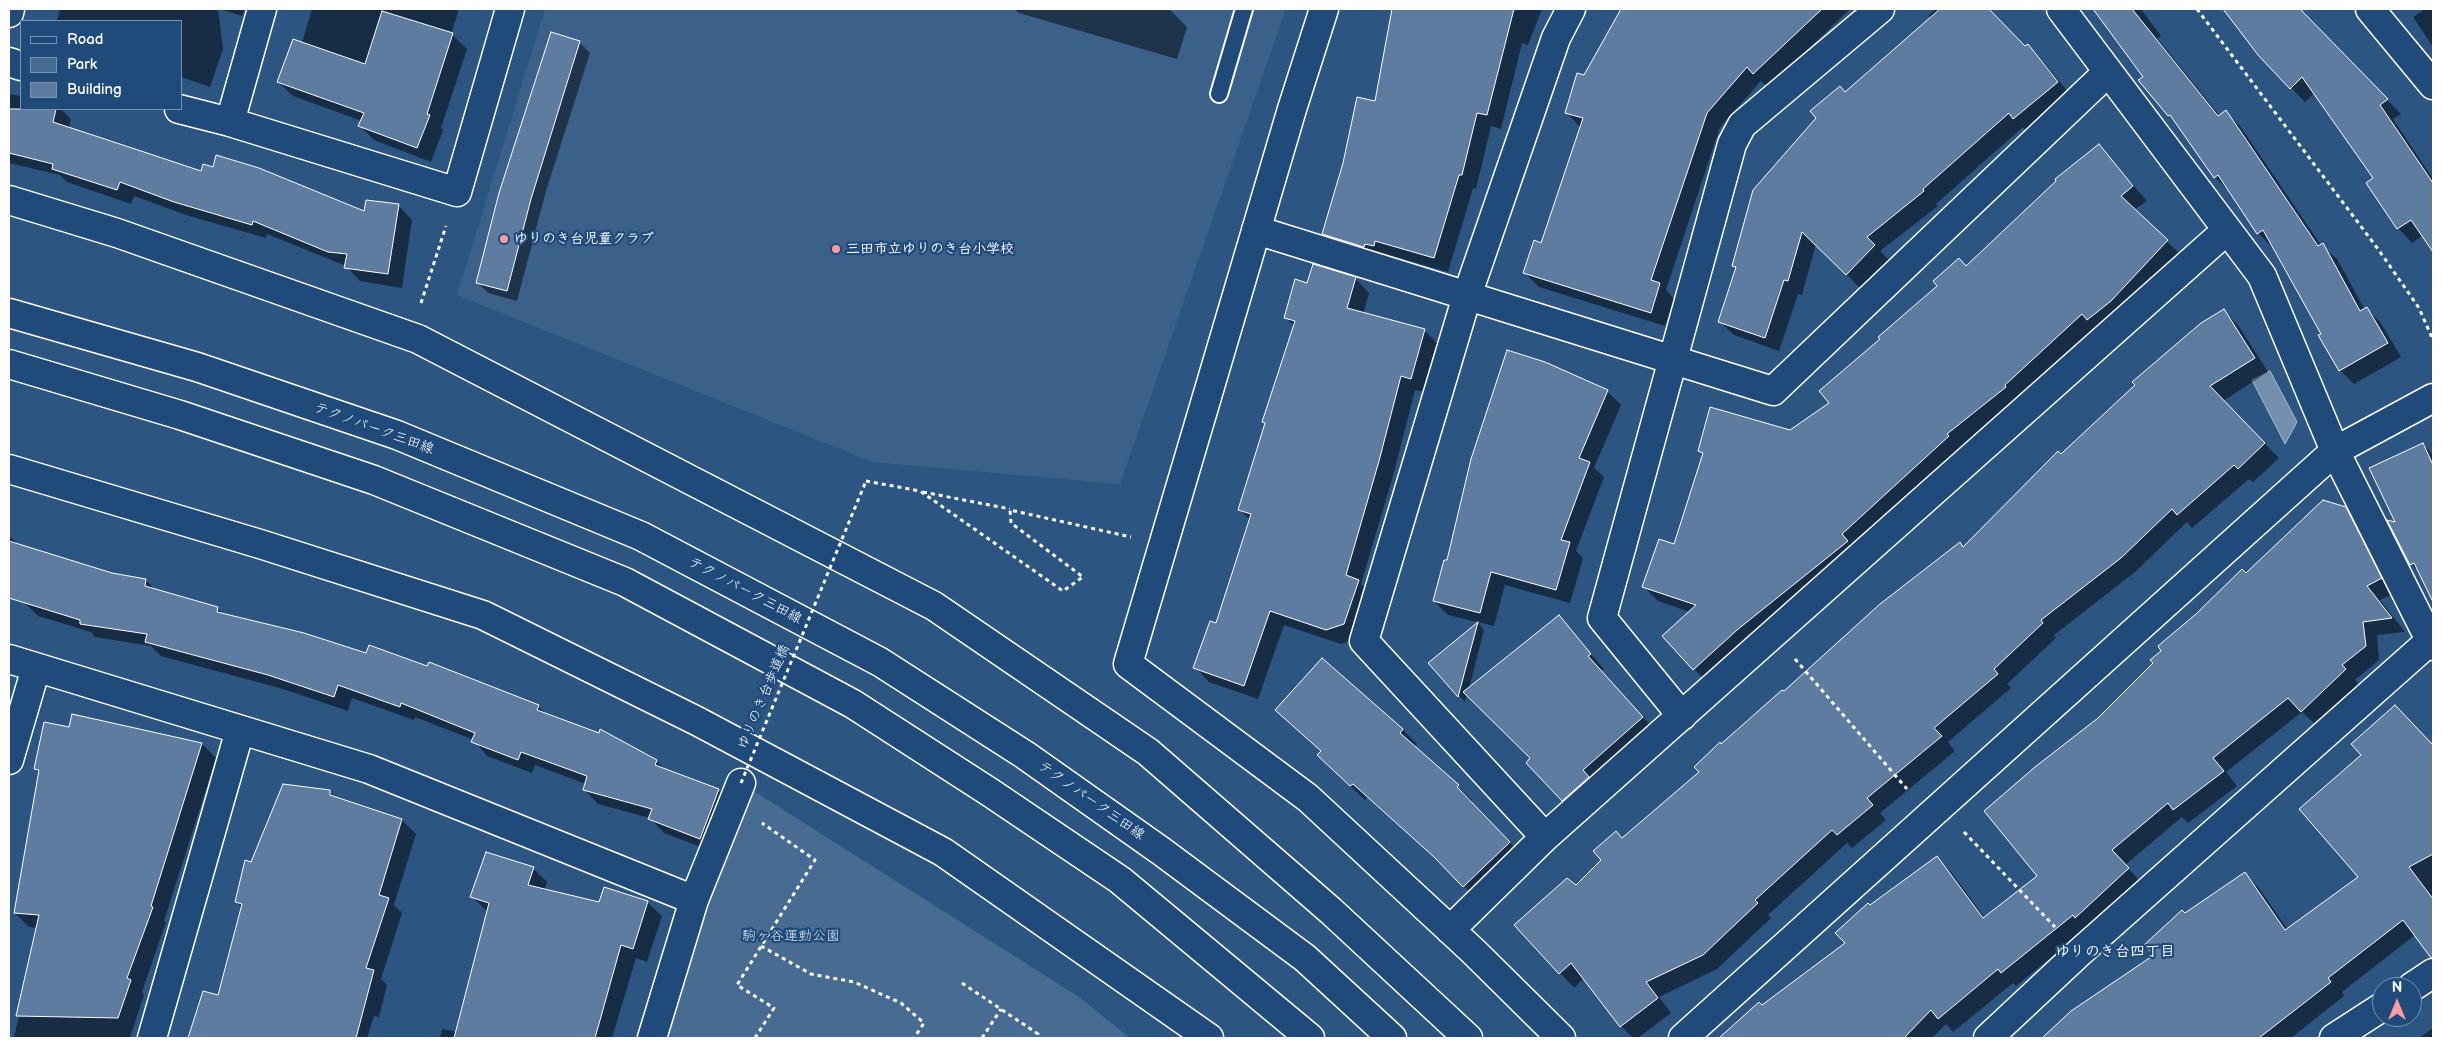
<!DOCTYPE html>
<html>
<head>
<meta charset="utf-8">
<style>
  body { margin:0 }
  #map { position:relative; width:2442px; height:1047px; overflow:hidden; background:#2c5582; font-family:"Balsamiq Sans",sans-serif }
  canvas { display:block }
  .frame { position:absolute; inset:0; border:10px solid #fff; pointer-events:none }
  .legend { position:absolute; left:20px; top:20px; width:162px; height:90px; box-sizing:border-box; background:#1f4a7a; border:1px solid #7992af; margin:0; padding:6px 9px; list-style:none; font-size:15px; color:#fff }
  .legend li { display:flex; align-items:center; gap:10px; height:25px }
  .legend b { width:25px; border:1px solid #7992af }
  .north { position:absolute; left:2372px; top:977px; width:50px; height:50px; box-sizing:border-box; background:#1f4a7a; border:1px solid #7992af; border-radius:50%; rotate:0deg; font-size:14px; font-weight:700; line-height:20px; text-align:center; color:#fff }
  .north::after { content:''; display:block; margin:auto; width:18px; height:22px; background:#ff9aa2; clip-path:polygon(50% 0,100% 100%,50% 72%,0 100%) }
</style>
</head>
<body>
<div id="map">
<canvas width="2442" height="1047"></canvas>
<div class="frame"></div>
<ul class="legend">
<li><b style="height:6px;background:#1f4a7a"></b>Road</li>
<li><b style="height:14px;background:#486b92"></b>Park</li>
<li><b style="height:14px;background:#5e7c9f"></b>Building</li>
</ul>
<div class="north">N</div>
</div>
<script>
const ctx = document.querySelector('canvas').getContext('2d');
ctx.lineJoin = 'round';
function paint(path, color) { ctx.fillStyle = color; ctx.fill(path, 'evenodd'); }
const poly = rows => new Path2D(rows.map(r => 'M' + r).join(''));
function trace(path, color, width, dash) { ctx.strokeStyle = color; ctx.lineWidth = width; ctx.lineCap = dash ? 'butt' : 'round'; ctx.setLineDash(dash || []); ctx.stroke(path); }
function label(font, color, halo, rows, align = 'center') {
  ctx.font = font + ' "Balsamiq Sans","Klee One",sans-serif'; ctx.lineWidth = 4.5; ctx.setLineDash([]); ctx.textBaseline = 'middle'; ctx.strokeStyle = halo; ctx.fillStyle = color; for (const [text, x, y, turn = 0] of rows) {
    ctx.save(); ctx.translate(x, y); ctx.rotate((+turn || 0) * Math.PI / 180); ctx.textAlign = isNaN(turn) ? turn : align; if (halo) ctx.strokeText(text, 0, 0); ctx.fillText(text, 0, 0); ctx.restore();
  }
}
paint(poly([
  [545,9,1286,9,1120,484,872,462,457,295]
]), '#3b618b');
paint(poly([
  [741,783,1079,997,1130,1038,652,1038]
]), '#486b92');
const water = poly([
  [2270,371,2297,422,2285,444,2252,380,2270,371]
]);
paint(water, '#748fad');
trace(water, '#acbcce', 1);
paint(poly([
  [60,9,218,9,223,49,210,87,181,77,181,21,57,21],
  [219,9,245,9,242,16],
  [312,9,459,9,451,34,467,49,441,128,443,130,431,162,374,140,360,126,362,121,293,96,278,82,302,43],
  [1014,9,1169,9,1187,27,1177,59,1019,13],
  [1400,9,1542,9,1528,45,1522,43,1501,129,1491,126,1476,189,1473,188,1448,272,1389,255,1388,260,1337,248,1323,234,1376,103,1392,33],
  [1625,9,1850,9,1768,88,1761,81,1720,127,1666,290,1674,299,1665,326,1539,287,1525,273,1542,244,1581,128,1567,113,1617,19],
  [1936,9,1988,9,2025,48,2028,46,2042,60,2072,97,2028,132,2023,127,1936,204,1938,206,1880,251,1889,260,1860,288,1816,244,1802,295,1798,294,1779,351,1734,335,1719,321,1737,269,1733,266,1845,93,1931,18,1928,16],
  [2094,9,2141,9,2161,36,2157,38,2220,116,2226,112,2240,126,2321,245,2337,259,2365,310,2367,309,2381,323,2401,357,2354,384,2340,370,2323,334,2274,246,2272,247,2258,233,2229,191,2215,177],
  [2224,9,2299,9,2401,114,2393,119,2433,179,2433,250,2423,235,2412,243,2398,228,2375,179,2315,92,2305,102,2259,54],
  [2425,9,2433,9,2433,47,2413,17],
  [579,42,590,53,546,191,517,301,488,293,478,283],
  [9,94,21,96,21,109,61,109,71,119,69,128,202,172,365,213,398,205,412,220,402,288,360,281,346,266,267,234,266,238,189,216,134,196,131,204,67,182,60,175,9,163],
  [2099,146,2147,201,2134,210,2181,255,2102,334,2096,327,2018,400,2020,402,1960,449,1962,451,1708,684,1664,636,1690,612,1658,601,1643,586,1675,545,1704,455,1699,451,1790,432,1831,403,1967,267],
  [1355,278,1369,293,1363,314,1424,330,1438,344,1425,392,1415,390,1393,476,1361,584,1373,595,1358,638,1341,644,1284,625,1258,699,1209,682,1195,667,1217,625,1250,520,1240,510,1266,424,1264,422,1294,326,1285,317,1308,284],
  [2223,311,2238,325,2268,372,2223,401,2279,458,2253,482,2249,479,2192,528,2187,522,2135,572,2054,635,2056,638,2007,684,2011,688,1948,742,1955,751,1880,813,1886,820,1852,848,1847,843,1768,915,1771,918,1717,969,1659,997,1671,1013,1638,1038,1633,1038,1621,1026,1584,978,1574,988,1516,925,1576,887,1623,840,1700,772,1721,745,1964,548,2061,456],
  [1607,391,1621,405,1594,468,1604,477,1576,551,1583,558,1570,603,1505,585,1494,626,1448,615,1434,601,1448,562],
  [2423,444,2433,455,2433,574,2425,578,2411,564,2397,524],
  [2345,508,2360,523,2395,593,2380,600,2405,632,2377,635,2379,660,2355,680,2359,684,2316,725,2302,712,2226,772,2237,786,2188,823,2182,817,2125,865,2142,883,2016,986,2013,983,1953,1032,1946,1024,1932,1038,1726,1038,1724,1036,1846,943,1870,906,1937,858,1951,872,1985,918,2038,876,2098,719,2246,575],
  [9,536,21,546,112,574,146,580,156,591,217,608,223,615,538,706,548,716,656,761,666,770,718,790,733,804,714,852,664,833,650,818,598,804,584,789,586,784,535,765,532,773,487,756,474,740,415,717,414,720,352,698,348,711,283,689,161,656,151,646,95,637,91,632,38,616,24,602,25,599,9,594],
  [1559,617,1604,669,1601,671,1656,731,1577,814,1563,800,1532,759,1467,694,1465,702,1430,663,1478,623,1484,630,1469,689],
  [1322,660,1403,730,1417,744,1414,747,1472,800,1470,802,1524,857,1478,900,1445,867,1368,797,1365,800,1332,769,1318,755,1322,752,1291,724],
  [2409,720,2433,746,2433,955,2415,935,2342,992,2344,996,2291,1038,2043,1038,2072,1012,2156,956,2184,915,2245,874,2259,888,2288,930,2360,877],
  [70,729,202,744,216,758,164,921,166,922,142,992,144,995,130,1038,14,1038,38,928,29,927,15,913,39,773,35,768],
  [330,792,337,799,402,820,416,834,394,905,402,913,381,979,387,985,379,1017,374,1016,367,1038,190,1038,203,992,219,997,242,908,236,902,252,863],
  [533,868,547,882,545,890,600,903,647,902,662,916,647,962,636,958,612,1038,440,1038,442,1029,457,1032,488,912,472,897],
  [2433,1028,2433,1038,2419,1038]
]), '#0007');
const building = poly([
  [1392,9,1514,9,1487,115,1477,113,1462,175,1459,175,1434,258,1375,241,1374,246,1365,244,1364,247,1322,234,1343,163,1357,97,1375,101,1392,9],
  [1621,9,1822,9,1753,74,1747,67,1707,113,1651,280,1660,283,1651,313,1523,273,1534,240,1541,243,1583,118,1565,113,1577,73,1584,75,1621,9],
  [1940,9,1989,9,2025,46,2028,44,2058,82,2013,119,2009,113,1923,189,1924,191,1867,237,1875,245,1846,275,1802,232,1788,281,1784,280,1765,338,1718,322,1736,267,1732,266,1753,190,1816,118,1810,111,1840,86,1845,92,1940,9],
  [2093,9,2132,9,2218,116,2226,110,2318,246,2323,243,2360,311,2367,307,2388,343,2339,371,2318,335,2321,334,2263,230,2257,234,2218,175,2214,178,2170,115,2168,116,2138,80,2143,77,2093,9],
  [2223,9,2300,9,2388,99,2380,105,2433,183,2433,252,2411,220,2397,229,2366,183,2373,178,2302,77,2290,89,2258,55,2223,9],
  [382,11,453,33,427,114,430,115,417,148,358,126,364,113,277,82,293,39,365,64,382,11],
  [551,32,580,41,531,199,507,291,476,283,499,193,551,32],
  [9,109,56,109,53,122,138,150,201,171,203,164,213,167,216,155,259,168,364,211,366,200,399,204,388,274,344,268,347,254,328,252,253,221,252,225,174,202,120,182,117,190,52,169,53,164,9,153,9,109],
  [2099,144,2133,186,2121,196,2168,240,2111,301,2087,320,2082,314,2005,385,2006,387,1947,434,1949,436,1842,534,1848,541,1737,630,1693,670,1662,636,1696,605,1642,587,1659,539,1674,544,1703,453,1698,451,1710,407,1790,430,1829,403,1819,391,1880,339,1878,337,1937,286,1933,281,1959,258,1966,266,2056,181,2055,179,2099,144],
  [1313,264,1356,277,1347,308,1425,329,1411,379,1401,376,1379,461,1346,575,1359,580,1344,624,1326,630,1270,611,1244,686,1193,668,1210,621,1216,623,1251,514,1238,510,1265,423,1262,422,1295,321,1284,318,1295,279,1307,283,1313,264],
  [2224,309,2255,358,2210,386,2265,443,2238,469,2234,465,2177,515,2172,509,2121,558,2041,620,2043,623,1994,669,1998,674,1934,728,1942,736,1867,798,1873,805,1837,835,1832,830,1755,900,1758,903,1703,955,1646,982,1658,998,1620,1027,1571,963,1559,974,1514,925,1567,878,1576,885,1601,860,1593,851,1616,831,1622,838,1699,772,1694,767,1720,742,1721,744,1782,690,1784,691,1880,604,1960,542,1963,547,2058,451,2061,454,2135,385,2132,382,2201,323,2224,309],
  [1507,350,1545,362,1608,390,1579,458,1590,462,1561,540,1570,542,1556,590,1491,572,1480,613,1433,601,1444,560,1447,560,1471,459,1507,350],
  [2423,443,2433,465,2433,602,2414,563,2410,565,2387,520,2395,522,2369,468,2423,443],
  [2323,500,2346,507,2382,578,2367,586,2392,618,2363,622,2366,646,2342,665,2346,669,2301,712,2288,698,2213,758,2224,771,2173,810,2168,803,2112,850,2129,868,2075,918,2073,915,2001,973,1998,969,1938,1019,1931,1010,1904,1038,1719,1038,1759,1002,1762,1005,1845,943,1835,933,1868,903,1870,905,1937,856,1983,918,2037,876,1984,811,2035,767,2098,718,2153,663,2150,660,2161,651,2158,646,2196,614,2242,569,2246,573,2323,500],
  [9,541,112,573,146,579,145,586,218,607,217,612,304,633,366,653,369,645,427,666,429,662,539,705,537,710,599,733,600,729,657,760,655,765,719,789,700,839,648,819,652,809,583,790,587,776,521,752,518,760,471,742,475,733,401,703,400,707,338,685,334,697,268,675,145,642,147,634,80,624,80,620,9,598,9,541],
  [1559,615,1591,654,1588,656,1643,717,1583,770,1589,777,1562,801,1526,763,1530,758,1463,692,1559,615],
  [1478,622,1458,697,1428,663,1478,622],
  [1322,658,1403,729,1400,733,1459,785,1457,787,1510,842,1463,887,1434,857,1353,784,1350,786,1317,755,1321,751,1275,710,1322,658],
  [2395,705,2433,745,2433,854,2409,867,2433,899,2433,958,2431,958,2403,920,2328,978,2331,982,2259,1038,2042,1038,2071,1011,2154,955,2144,945,2182,910,2185,913,2245,872,2285,930,2358,877,2299,809,2361,755,2351,744,2395,705],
  [72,714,202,743,151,906,153,907,127,978,131,980,118,1018,16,1016,39,915,14,913,39,770,34,769,44,722,69,727,72,714],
  [283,784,330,790,330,795,402,819,379,895,389,898,366,968,374,970,356,1038,188,1038,203,991,218,995,242,904,235,902,245,860,251,862,283,784],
  [486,852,534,867,528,885,599,902,604,887,648,901,633,949,621,945,595,1038,454,1038,489,903,470,897,486,852]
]);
paint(building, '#5e7c9f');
trace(building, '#fff', 1);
const lane = poly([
  [1219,94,1244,9]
]);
const street = poly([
  [1324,9,1292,109,1128,664,1308,798,1473,951,1561,1038],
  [2061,9,2262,276,2335,451,2433,646],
  [2370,9,2433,85],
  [9,13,10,9],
  [9,62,21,66],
  [179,109,230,122,262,9],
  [230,122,457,192,510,9],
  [1256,230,1773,391,2108,72],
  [9,659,369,769,694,900],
  [1682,716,1602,618,1732,144,1742,125,1880,9],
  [9,760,36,668],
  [1545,837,2227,230],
  [1450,930,1545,837,1364,641,1467,296,1556,38,1571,9],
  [2412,987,2433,973],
  [152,1038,240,730],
  [652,1038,694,900,741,783],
  [1683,1038,2335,451,2433,398],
  [1988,1038,2080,952,2430,641],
  [2334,1038,2382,1007]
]);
const secondary = poly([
  [9,200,117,233,418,339,934,606,1148,752,1331,911,1468,1038],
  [9,313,197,367,397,435,641,536,880,662,1025,755,1161,851,1305,958,1392,1038],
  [9,364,180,415,374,480,625,582,853,704,991,793,1120,880,1310,1038],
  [9,469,260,544,483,615,697,721,943,852,1209,1038]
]);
trace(lane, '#fff', 20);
trace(street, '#fff', 31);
trace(secondary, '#fff', 31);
trace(poly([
  [2197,9,2378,249,2419,308,2433,340],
  [421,303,446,226],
  [866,481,920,491,1063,591,1083,577,1011,523,1010,510,1131,537],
  [923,492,1010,509],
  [1795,659,1907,789],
  [1964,832,2055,927],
  [761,946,811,974,854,982,901,1003,924,1023,914,1038],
  [962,983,1038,1034,1036,1038],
  [755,1038,774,1008,737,985,815,860,762,823],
  [982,1038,1001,1009]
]), '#fff', 3, [4, 4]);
trace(lane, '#1f4a7a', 16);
trace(street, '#1f4a7a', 28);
trace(secondary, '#1f4a7a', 28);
trace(poly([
  [741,783,866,481]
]), '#fff', 3, [4, 4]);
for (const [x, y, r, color] of [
  [504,239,5,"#ff9aa2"],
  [836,249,5,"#ff9aa2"]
]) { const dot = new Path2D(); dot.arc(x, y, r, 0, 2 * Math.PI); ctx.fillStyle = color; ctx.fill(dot); trace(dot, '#1f4a7a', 2); }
label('bold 14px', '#fff', '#1f4a7a', [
  ["ゆりのき台児童クラブ",514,239],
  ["三田市立ゆりのき台小学校",846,249]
], 'left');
label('14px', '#fff', '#1f4a7a', [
  ["テクノパーク三田線",374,429,20],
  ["テクノパーク三田線",745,591,28],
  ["ゆりのき台歩道橋",764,697,-67],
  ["テクノパーク三田線",1091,801,35]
]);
label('14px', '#dae1e9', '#1f4a7a', [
  ["駒ヶ谷運動公園",791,936]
]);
label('bold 15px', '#fff', '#1f4a7a', [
  ["ゆりのき台四丁目",2115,952]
]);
</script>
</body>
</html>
